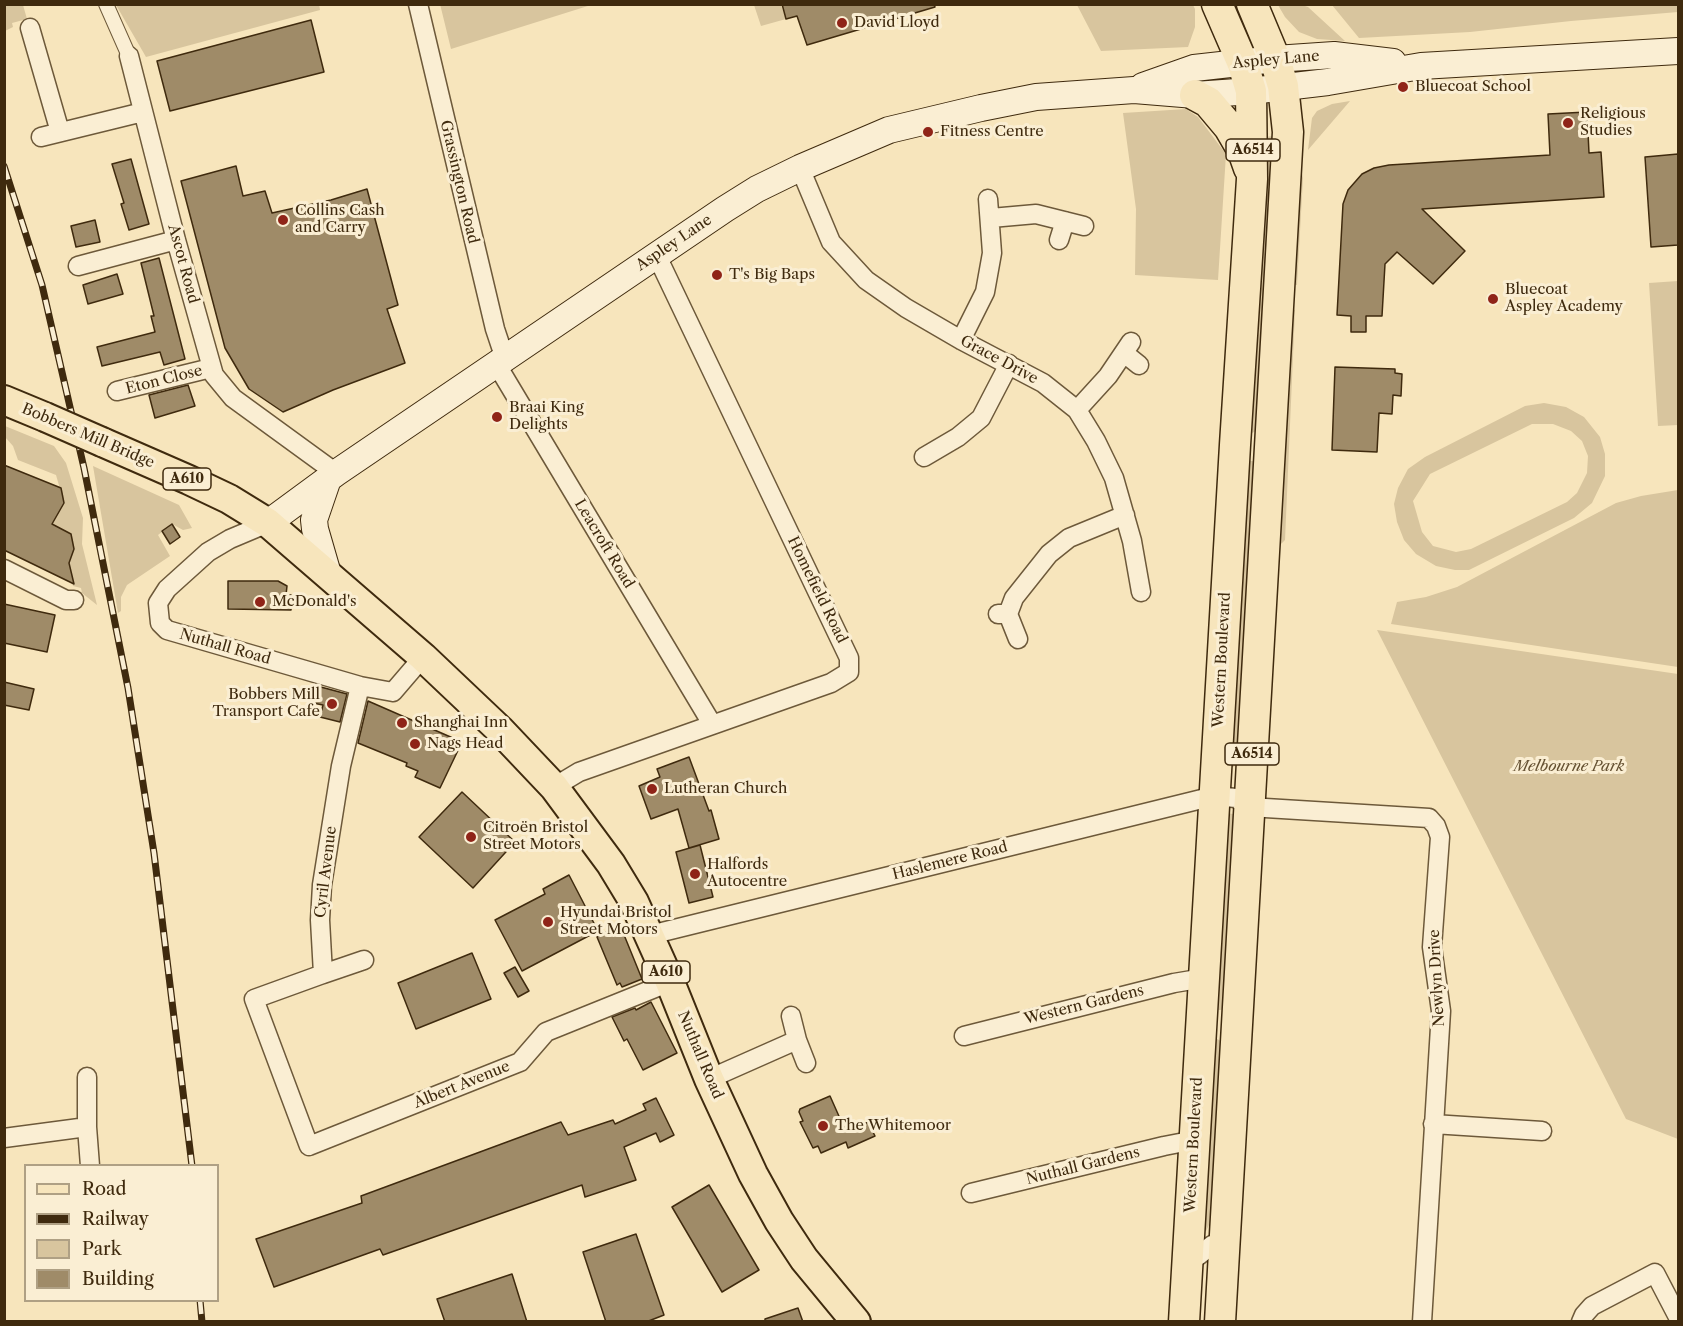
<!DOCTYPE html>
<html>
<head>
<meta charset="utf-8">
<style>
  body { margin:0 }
  #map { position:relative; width:1683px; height:1326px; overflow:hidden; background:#f7e5bc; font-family:"Libre Caslon Text",serif }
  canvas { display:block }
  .frame { position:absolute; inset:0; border:6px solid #3f2a0e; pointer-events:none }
  .legend { position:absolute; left:24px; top:1164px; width:195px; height:138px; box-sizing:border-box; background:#faeed3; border:2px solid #afa084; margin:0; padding:8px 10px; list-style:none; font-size:18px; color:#3f2a0e }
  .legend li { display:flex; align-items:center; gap:12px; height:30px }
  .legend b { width:30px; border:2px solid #afa084 }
</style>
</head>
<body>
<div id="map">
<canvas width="1683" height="1326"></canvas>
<div class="frame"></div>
<ul class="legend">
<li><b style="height:8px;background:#f7e5bc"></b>Road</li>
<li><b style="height:8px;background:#3f2a0e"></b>Railway</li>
<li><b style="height:16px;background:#d8c59e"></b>Park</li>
<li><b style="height:16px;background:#9f8b68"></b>Building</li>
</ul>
</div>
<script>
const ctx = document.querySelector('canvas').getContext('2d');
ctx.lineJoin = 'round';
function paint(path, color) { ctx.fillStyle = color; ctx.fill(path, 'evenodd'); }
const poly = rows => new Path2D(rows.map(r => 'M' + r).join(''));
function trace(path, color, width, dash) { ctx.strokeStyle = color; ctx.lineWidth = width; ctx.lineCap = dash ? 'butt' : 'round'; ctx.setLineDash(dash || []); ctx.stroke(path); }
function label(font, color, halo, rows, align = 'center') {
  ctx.font = font + ' "Libre Caslon Text",serif'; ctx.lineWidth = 6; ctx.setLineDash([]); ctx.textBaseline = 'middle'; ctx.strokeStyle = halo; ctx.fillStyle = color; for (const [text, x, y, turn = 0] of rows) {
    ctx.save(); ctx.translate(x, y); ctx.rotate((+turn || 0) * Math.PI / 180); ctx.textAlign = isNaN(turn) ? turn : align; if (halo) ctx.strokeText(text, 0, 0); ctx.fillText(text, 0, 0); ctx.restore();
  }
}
paint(poly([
  [5,4,23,5,27,19,12,23,13,27,5,31],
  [319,4,320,10,146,57,116,5],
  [440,4,591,4,591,5,451,49],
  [1678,4,1678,12,1571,21,1470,32,1359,38,1332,5],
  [754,5,781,5,786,19,761,26],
  [1077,5,1193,5,1195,9,1195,27,1188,47,1101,51],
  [1278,5,1302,5,1308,7,1345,41,1317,39,1299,32,1285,17],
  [1350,101,1308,150,1312,118,1317,111,1332,104],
  [1186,109,1198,117,1226,154,1218,280,1135,275,1136,209,1123,113],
  [1274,136,1256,431,1252,433,1247,431,1264,137],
  [1300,165,1303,178,1297,285,1290,284],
  [1678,281,1678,425,1658,426,1649,283],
  [1289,308,1295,310,1285,540,1274,551],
  [1544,403,1566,407,1584,417,1600,437,1605,454,1605,476,1592,503,1574,518,1469,570,1455,570,1436,566,1416,554,1404,540,1397,522,1394,504,1398,488,1408,469,1425,457,1525,406],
  [1532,424,1553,424,1571,431,1582,441,1588,456,1587,473,1577,493,1567,502,1471,549,1456,552,1433,546,1422,532,1413,501,1430,474],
  [5,426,54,446,66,463,83,518,82,544,97,605,82,593,81,588,73,586,69,563,74,549,71,534,52,524,64,503,56,475,18,460,13,446,5,437],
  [1249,461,1253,461,1256,467,1238,764,1230,769,1244,462],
  [93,466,179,505,192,528,183,530,172,524,158,535,170,556,127,585,121,597,121,611,118,613],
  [1678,490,1678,667,1391,624,1397,602,1426,597,1457,587,1616,503,1641,496],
  [1377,630,1678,674,1678,1139,1626,1119],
  [1226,813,1233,814,1235,816,1224,1008,1221,1010,1218,1010,1213,1005],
  [1217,1039,1221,1041,1213,1217,1206,1231,1199,1229,1212,1040]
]), '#d8c59e');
const building = poly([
  [782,4,934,4,935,7,807,45,797,16,786,19,782,4],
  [311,20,324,72,170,111,157,61,311,20],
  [1587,112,1589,153,1601,152,1604,197,1422,209,1465,251,1433,284,1397,252,1385,264,1382,316,1366,316,1366,332,1351,332,1351,316,1337,315,1343,204,1348,190,1362,174,1374,168,1389,165,1550,155,1548,114,1587,112],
  [1678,154,1678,245,1651,247,1645,157,1678,154],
  [131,159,149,224,129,230,121,204,124,203,112,164,131,159],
  [236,166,243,196,265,191,272,213,331,200,367,189,398,305,387,309,405,363,333,390,283,412,249,389,225,348,181,181,236,166],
  [95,220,100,242,76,247,71,226,95,220],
  [159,258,185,359,164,365,160,352,102,366,97,347,155,332,151,316,154,316,141,263,159,258],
  [117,274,123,294,88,304,83,285,117,274],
  [1335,367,1395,369,1395,373,1402,374,1401,396,1393,395,1392,414,1379,413,1377,452,1332,450,1335,367],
  [188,385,195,406,155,418,149,395,188,385],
  [4,465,61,488,64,503,52,524,71,534,74,549,69,563,74,584,4,550,4,465],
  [172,524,180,537,170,544,162,531,172,524],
  [228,581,278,581,287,586,286,595,291,595,291,610,228,609,228,581],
  [4,604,55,615,47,652,4,643,4,604],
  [4,682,34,689,29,710,4,705,4,682],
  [317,686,347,694,340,722,320,717,323,705,313,703,317,686],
  [368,701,462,742,440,788,415,777,418,771,406,766,407,763,358,743,368,701],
  [689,757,709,811,711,810,719,839,689,848,678,809,651,819,639,786,660,777,657,769,689,757],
  [462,792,515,842,473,888,419,837,462,792],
  [700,845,713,897,689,903,676,852,700,845],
  [569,875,598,931,522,971,495,920,545,894,543,889,569,875],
  [620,925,642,979,622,987,620,983,617,985,597,937,620,925],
  [472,953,491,999,416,1029,398,983,472,953],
  [515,967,529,991,518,997,504,973,515,967],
  [651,1002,677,1053,643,1070,627,1039,624,1041,612,1017,635,1008,636,1010,651,1002],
  [830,1096,846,1132,868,1122,875,1136,848,1148,846,1142,821,1153,818,1146,813,1148,800,1122,803,1121,799,1112,800,1109,830,1096],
  [656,1098,674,1135,660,1142,656,1133,624,1147,636,1180,585,1197,582,1185,383,1255,380,1249,274,1287,256,1239,362,1203,361,1196,561,1122,568,1135,613,1120,615,1124,646,1110,643,1104,656,1098],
  [709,1185,759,1270,722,1292,672,1207,709,1185],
  [636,1234,664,1315,646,1322,606,1322,583,1252,636,1234],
  [512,1274,527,1322,445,1322,437,1299,512,1274],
  [798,1308,803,1322,765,1322,765,1319,798,1308]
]);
paint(building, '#9f8b68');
trace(building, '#3f2a0e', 1.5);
const pedestrian = poly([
  [106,4,129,56]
]);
const minor = poly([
  [418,4,495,329,505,359],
  [30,28,60,132],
  [129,56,176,240,214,375,233,398,336,473],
  [41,137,143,112],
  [800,168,831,242,866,280,906,308,961,340,1043,383,1077,410,1096,441,1114,478,1132,541,1141,592],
  [991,218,1036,214,1084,226],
  [1059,240,1065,221],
  [78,266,176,240],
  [961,340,985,292,992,253,988,199],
  [1124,353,1139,365],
  [497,365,712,724],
  [117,391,211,368],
  [1077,410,1108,376,1131,342],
  [924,457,958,437,981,418,1009,364],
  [268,523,230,539,208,552,167,589,158,603,160,623,167,630,360,686,393,692,423,657],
  [4,569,66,600,74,600],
  [998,614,1008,614,1018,639],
  [1008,614,1014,598,1049,554,1069,538,1125,515],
  [360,686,341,766,322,885,320,920,323,974,254,999,309,1146,520,1062,546,1032,670,982],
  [554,787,579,772,831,683,849,672,849,658,656,254],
  [650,935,1214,796,1236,798,1249,807,1429,818,1436,826,1440,837,1432,947,1441,1011,1422,1322],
  [323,974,364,960],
  [791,1016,797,1040],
  [964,1036,1174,983,1204,978],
  [87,1077,87,1127,90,1166],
  [709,1079,797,1040,806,1063],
  [1433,1124,1542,1131],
  [4,1138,87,1127],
  [971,1193,1164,1146,1195,1140],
  [1188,1256,1198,1256,1212,1245,1224,1244],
  [1581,1322,1584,1315,1592,1306,1655,1273,1678,1317]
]);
const secondary = poly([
  [1143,86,1194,68,1275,59,1334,55,1393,62],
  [268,523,336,473,725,209,757,189,800,168,889,130,981,108,1036,97,1134,90,1195,95,1251,91,1328,82,1421,66,1678,51],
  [328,574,315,529,314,520,328,479]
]);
const primary = poly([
  [4,400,45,417],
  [102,442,189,480,229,499,268,523,423,657,500,730,554,787,611,864,634,902,670,982,709,1079,753,1174,779,1221,804,1259,856,1322]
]);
const trunk = poly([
  [1195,95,1208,102,1229,127,1243,151,1249,168],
  [1184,1322,1235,445,1252,179,1251,91,1243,64,1217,4],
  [1220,1322,1288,132,1283,86,1275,59,1252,4]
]);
trace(pedestrian, '#6d593a', 16);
trace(minor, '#6d593a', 21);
trace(secondary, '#3f2a0e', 28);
trace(primary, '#3f2a0e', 32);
trace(trunk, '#3f2a0e', 33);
trace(pedestrian, '#faeed3', 14);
trace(minor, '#faeed3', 18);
trace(secondary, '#faeed3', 26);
trace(primary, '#f7e5bc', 28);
trace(trunk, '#f7e5bc', 30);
const rail = poly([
  [4,166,42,285,84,468,128,688,154,853,192,1166],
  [200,1300,202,1322]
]);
trace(rail, '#3f2a0e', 7);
trace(rail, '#faeed3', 4.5, [14]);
const primaryBridge = poly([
  [45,417,102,442]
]);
trace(primaryBridge, '#3f2a0e', 32, []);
trace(primaryBridge, '#f7e5bc', 28);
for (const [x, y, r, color] of [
  [842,23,6,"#8f2418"],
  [1403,87,6,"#8f2418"],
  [1568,123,6,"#8f2418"],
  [928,132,6,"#8f2418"],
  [283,220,6,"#8f2418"],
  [717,275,6,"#8f2418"],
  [1493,299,6,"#8f2418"],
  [497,417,6,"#8f2418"],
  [260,602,6,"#8f2418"],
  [332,704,6,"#8f2418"],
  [402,723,6,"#8f2418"],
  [415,744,6,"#8f2418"],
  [652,789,6,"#8f2418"],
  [471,837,6,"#8f2418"],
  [695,874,6,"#8f2418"],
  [548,922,6,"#8f2418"],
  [823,1126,6,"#8f2418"]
]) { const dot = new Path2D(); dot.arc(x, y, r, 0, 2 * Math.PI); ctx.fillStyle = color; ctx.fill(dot); trace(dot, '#faeed3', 2); }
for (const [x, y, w] of [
  [1253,150,54],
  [187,479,48],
  [1252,754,54],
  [666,972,48]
]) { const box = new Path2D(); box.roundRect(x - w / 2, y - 11, w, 22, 4.5); ctx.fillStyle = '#faeed3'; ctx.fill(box); trace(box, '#3f2a0e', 1.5); }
label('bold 14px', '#3f2a0e', null, [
  ["A6514",1253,150],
  ["A610",187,479],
  ["A6514",1252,754],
  ["A610",666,972]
]);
label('15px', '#3f2a0e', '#faeed3', [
  ["David Lloyd",854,23],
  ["Bluecoat School",1415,87],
  ["Religious",1580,114],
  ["Studies",1580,131],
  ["Fitness Centre",940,132],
  ["Collins Cash",295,211],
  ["and Carry",295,228],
  ["T's Big Baps",729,275],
  ["Bluecoat",1505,290],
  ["Aspley Academy",1505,307],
  ["Braai King",509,408],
  ["Delights",509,425],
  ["McDonald's",272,602],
  ["Bobbers Mill",320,695,"right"],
  ["Transport Cafe",320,712,"right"],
  ["Shanghai Inn",414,723],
  ["Nags Head",427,744],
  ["Lutheran Church",664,789],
  ["Citroën Bristol",483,828],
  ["Street Motors",483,845],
  ["Halfords",707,865],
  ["Autocentre",707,882],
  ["Hyundai Bristol",560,913],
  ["Street Motors",560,930],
  ["The Whitemoor",835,1126]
], 'left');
label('15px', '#3f2a0e', '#faeed3', [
  ["Aspley Lane",1276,60,-5],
  ["Grassington Road",459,182,77],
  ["Aspley Lane",674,243,-34],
  ["Ascot Road",183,264,75],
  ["Grace Drive",999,360,28],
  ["Eton Close",164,380,-14],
  ["Bobbers Mill Bridge",88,436,23],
  ["Leacroft Road",604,544,59],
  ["Homefield Road",817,590,64],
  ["Nuthall Road",225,647,16],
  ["Western Boulevard",1222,660,-87],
  ["Haslemere Road",950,861,-14],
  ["Cyril Avenue",326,872,-83],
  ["Newlyn Drive",1437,978,-93],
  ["Western Gardens",1084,1005,-14],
  ["Nuthall Road",700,1055,67],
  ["Albert Avenue",462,1085,-22],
  ["Western Boulevard",1194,1145,-87],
  ["Nuthall Gardens",1083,1166,-14]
]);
label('italic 15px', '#655132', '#faeed3', [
  ["Melbourne Park",1569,767]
]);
</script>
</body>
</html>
